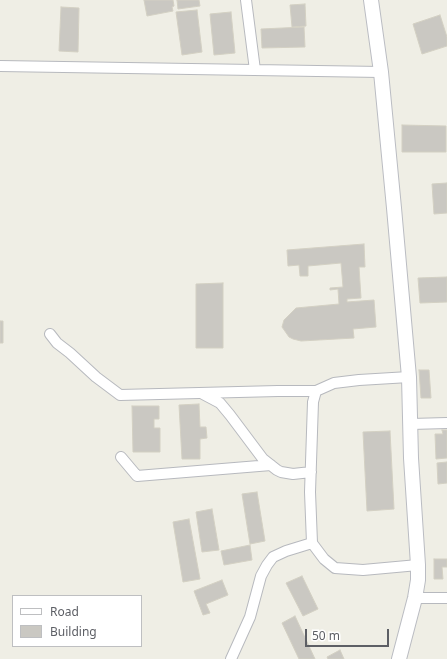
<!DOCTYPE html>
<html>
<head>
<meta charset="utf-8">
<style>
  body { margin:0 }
  #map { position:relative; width:447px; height:659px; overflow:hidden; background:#efeee5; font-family:"Noto Sans",sans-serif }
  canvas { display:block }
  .legend { position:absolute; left:12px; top:595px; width:130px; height:52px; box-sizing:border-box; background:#fff; border:1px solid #bebfc1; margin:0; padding:5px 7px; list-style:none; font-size:12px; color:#5d5f65 }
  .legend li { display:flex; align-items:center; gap:8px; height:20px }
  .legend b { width:20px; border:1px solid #bebfc1 }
  .scale { position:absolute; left:305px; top:629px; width:84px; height:18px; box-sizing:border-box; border:2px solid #5d5f65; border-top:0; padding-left:5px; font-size:12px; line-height:14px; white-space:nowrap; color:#5d5f65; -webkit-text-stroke:3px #fff; paint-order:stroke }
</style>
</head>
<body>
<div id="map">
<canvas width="447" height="659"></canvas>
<ul class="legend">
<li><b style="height:5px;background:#fff"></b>Road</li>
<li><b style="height:11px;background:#cac8c2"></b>Building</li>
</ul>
<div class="scale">50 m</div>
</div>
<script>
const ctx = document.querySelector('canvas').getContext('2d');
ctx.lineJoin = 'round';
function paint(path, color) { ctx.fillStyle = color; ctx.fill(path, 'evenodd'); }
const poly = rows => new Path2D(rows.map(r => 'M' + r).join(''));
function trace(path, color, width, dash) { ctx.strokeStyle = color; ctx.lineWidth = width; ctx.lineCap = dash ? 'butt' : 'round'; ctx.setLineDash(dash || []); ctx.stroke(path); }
const building = poly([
  [144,0,173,0,174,6,172,7,173,11,147,16,144,0],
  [177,0,199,0,200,6,178,9,177,0],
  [305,4,306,26,292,27,290,5,305,4],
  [61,7,79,8,78,52,59,51,61,7],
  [197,10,202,52,182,55,176,12,197,10],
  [231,12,235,53,214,55,210,14,231,12],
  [440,15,447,37,447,46,422,54,413,24,440,15],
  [304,27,305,47,262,48,261,29,304,27],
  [402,125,446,126,446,152,402,152,402,125],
  [447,183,447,213,434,214,432,184,447,183],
  [364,244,365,267,359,267,361,298,347,299,347,302,374,300,376,327,353,329,354,338,301,341,293,339,289,337,282,327,284,320,296,308,339,304,338,289,330,290,330,288,343,287,341,263,308,266,308,276,300,276,299,265,288,266,287,250,364,244],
  [447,277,447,302,420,303,418,278,447,277],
  [223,283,223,348,196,348,196,284,223,283],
  [0,321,3,321,3,343,0,343,0,321],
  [419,370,429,370,431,398,421,398,419,370],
  [199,404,200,427,206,427,207,438,200,439,200,459,182,459,179,405,199,404],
  [132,406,159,406,159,419,154,419,154,428,160,428,160,452,133,452,132,406],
  [442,430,447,430,447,458,436,459,435,434,443,434,442,430],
  [390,431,394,509,367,511,363,432,390,431],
  [447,462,447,483,438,484,437,463,447,462],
  [257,492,265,541,250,544,242,494,257,492],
  [212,509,219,550,202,552,196,512,212,509],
  [189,519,200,579,183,582,173,522,189,519],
  [250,545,252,560,224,565,221,551,250,545],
  [434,559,447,559,447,567,442,567,443,579,434,579,434,559],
  [302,576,318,609,303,616,286,583,302,576],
  [222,580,228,595,206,604,210,613,203,615,194,591,222,580],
  [295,616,315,659,299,659,282,623,295,616],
  [340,650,344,659,328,659,327,657,340,650]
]);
paint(building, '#cac8c2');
trace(building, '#d3d0c3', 1);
const minor = poly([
  [246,0,255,70],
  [0,66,381,72],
  [50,334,57,343,70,353,96,377,120,395,278,391,316,391],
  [409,377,359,380,334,383,316,391,313,402,310,492,312,543,324,559,335,568,363,570,418,565],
  [203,394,220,403,230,415,263,459,277,470,281,472,293,474,311,472],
  [411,424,447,423],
  [121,457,137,476,271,465],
  [415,598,447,598],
  [231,659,250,617,261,576,267,565,273,557,286,551,312,543]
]);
const secondary = poly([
  [371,0,381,72,394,208,409,377,411,458,418,565,418,580,415,598,399,659]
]);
trace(minor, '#b7b9be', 12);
trace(secondary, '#babcc2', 16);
trace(minor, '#fff', 10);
trace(secondary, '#fff', 14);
</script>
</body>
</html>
